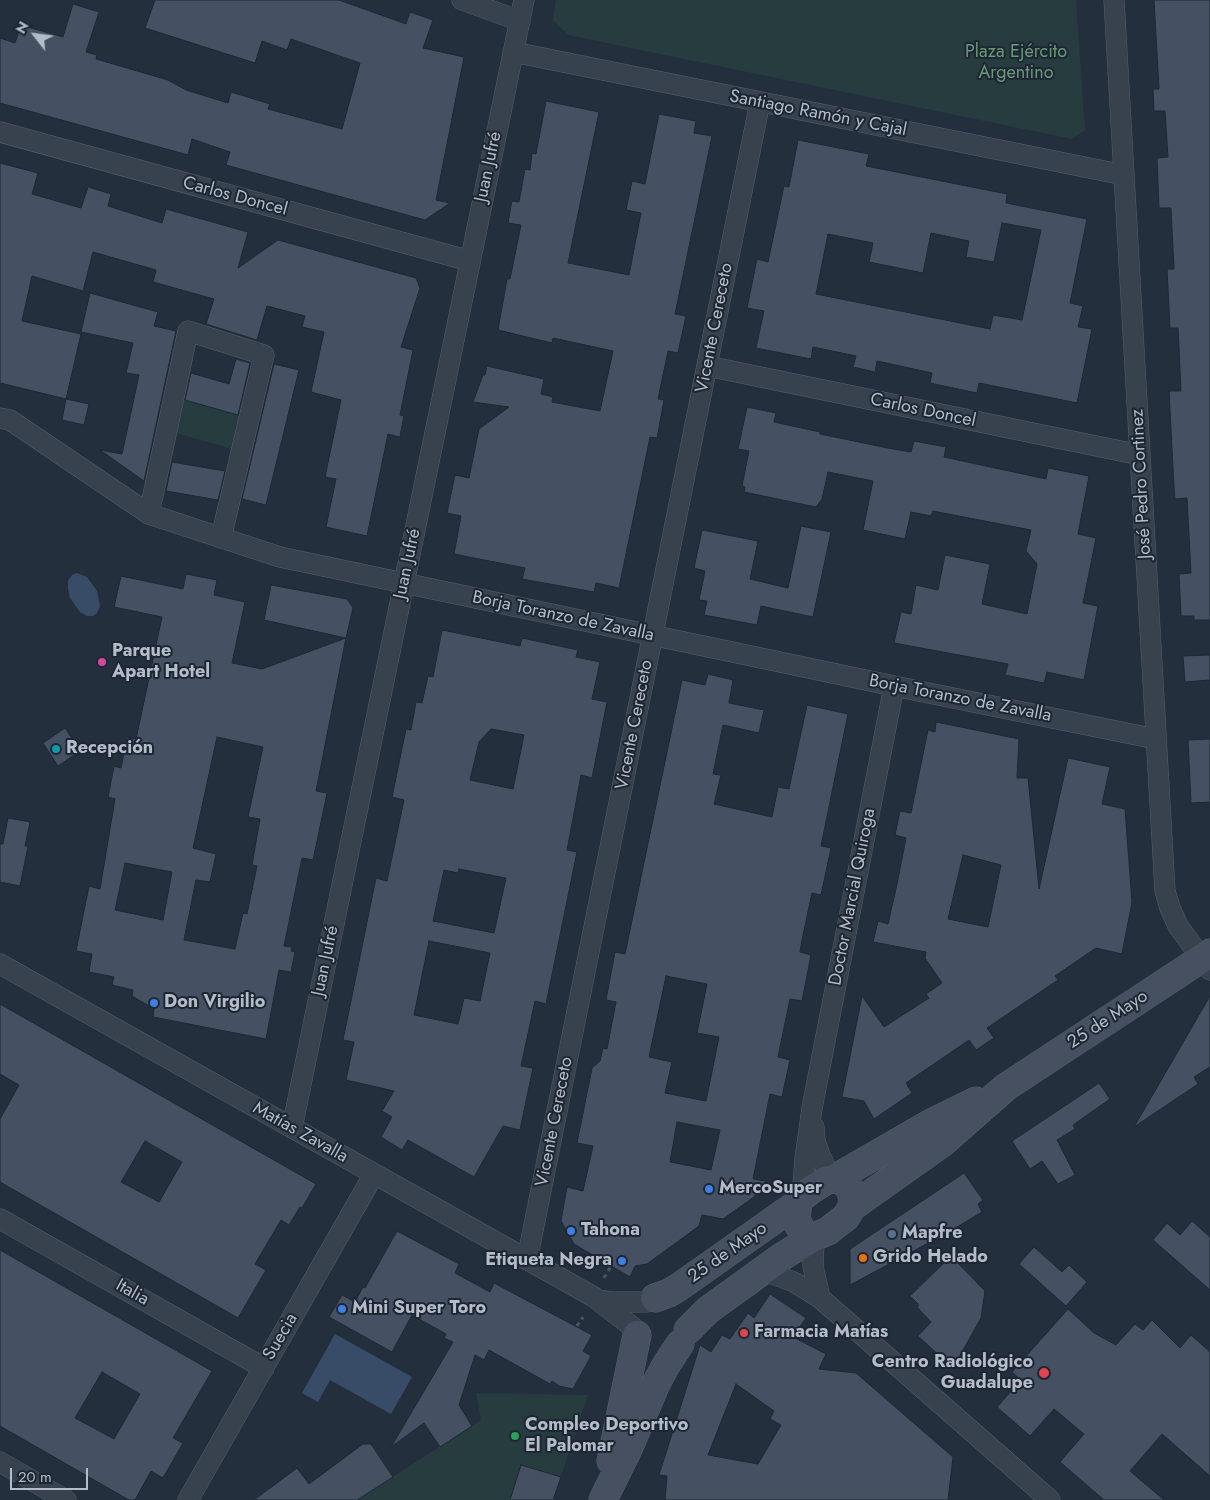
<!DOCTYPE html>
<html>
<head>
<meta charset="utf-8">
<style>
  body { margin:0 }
  #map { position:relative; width:1210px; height:1500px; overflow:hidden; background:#242f3e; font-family:Jost,sans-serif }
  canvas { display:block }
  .north { position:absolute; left:10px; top:10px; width:50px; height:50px; -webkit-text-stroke:4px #1d2633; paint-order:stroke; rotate:300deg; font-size:14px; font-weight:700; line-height:20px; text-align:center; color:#b4bcc9 }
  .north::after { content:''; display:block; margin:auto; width:18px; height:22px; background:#b4bcc9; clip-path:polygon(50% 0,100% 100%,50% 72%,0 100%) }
  .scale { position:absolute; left:10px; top:1468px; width:78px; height:22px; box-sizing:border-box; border:2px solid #b4bcc9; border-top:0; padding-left:6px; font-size:15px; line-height:18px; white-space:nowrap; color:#b4bcc9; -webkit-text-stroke:4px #1d2633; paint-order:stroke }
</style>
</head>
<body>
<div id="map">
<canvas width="1210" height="1500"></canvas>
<div class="north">N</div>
<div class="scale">20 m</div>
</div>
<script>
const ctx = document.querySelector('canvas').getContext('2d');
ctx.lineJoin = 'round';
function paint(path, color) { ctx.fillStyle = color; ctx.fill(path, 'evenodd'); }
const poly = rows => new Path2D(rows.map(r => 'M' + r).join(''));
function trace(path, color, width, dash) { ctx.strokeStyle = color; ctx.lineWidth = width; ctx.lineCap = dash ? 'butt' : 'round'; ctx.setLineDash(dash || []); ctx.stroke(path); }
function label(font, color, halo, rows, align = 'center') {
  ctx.font = font + ' Jost,sans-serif'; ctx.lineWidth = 4; ctx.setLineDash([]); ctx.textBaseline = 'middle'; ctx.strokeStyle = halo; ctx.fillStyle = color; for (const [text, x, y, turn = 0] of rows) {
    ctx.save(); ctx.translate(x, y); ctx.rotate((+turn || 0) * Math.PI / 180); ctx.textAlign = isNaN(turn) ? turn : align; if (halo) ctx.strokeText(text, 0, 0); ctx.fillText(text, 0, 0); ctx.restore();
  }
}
paint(poly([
  [556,0,1076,0,1085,130,1072,139,568,35,553,20],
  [183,399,240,416,232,449,176,433],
  [476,1393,588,1395,553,1500,357,1500,481,1420]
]), '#263c3f');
paint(poly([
  [77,573,87,577,97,591,100,606,97,613,93,616,87,616,80,612,70,598,68,588,68,581,72,575],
  [335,1334,412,1377,391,1414,330,1380,318,1402,302,1393]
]), '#394c67');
const building = poly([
  [155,0,339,0,406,24,410,12,433,20,423,48,464,57,436,200,450,203,425,220,226,165,230,152,192,139,188,155,0,103,0,38,15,43,21,25,63,37,73,4,99,12,86,52,97,55,96,59,168,80,186,90,228,103,231,92,270,104,268,109,342,129,360,63,291,39,287,50,262,41,255,63,145,28,155,0],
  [1154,0,1210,0,1210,620,1194,620,1194,616,1181,616,1179,574,1191,573,1187,498,1175,499,1174,487,1169,391,1181,391,1178,328,1170,328,1167,269,1174,269,1171,208,1159,208,1157,158,1168,157,1165,111,1154,111,1153,89,1159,89,1154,0],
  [546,101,599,112,568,263,594,268,629,275,641,213,626,210,632,181,645,184,659,114,696,121,694,133,712,136,675,314,686,316,678,353,668,351,658,399,664,400,657,438,650,437,619,588,596,583,594,592,522,579,525,568,454,554,461,516,447,513,455,475,469,478,479,429,509,407,473,402,483,375,485,375,487,366,544,379,541,394,553,397,552,402,600,411,613,351,553,338,552,343,498,330,507,279,510,279,521,225,508,223,510,211,512,201,519,202,525,169,530,170,532,153,536,154,546,101],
  [798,140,869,154,866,166,1007,194,1006,203,1087,219,1070,303,1083,306,1078,327,1092,329,1077,403,979,383,977,393,939,385,930,383,932,373,877,361,875,372,853,367,856,356,813,347,811,359,756,348,764,311,747,308,757,259,768,262,784,186,789,187,798,140],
  [1002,223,1041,230,1022,320,993,315,990,329,816,294,828,234,873,243,869,262,923,273,931,233,969,241,966,257,994,262,1002,223],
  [0,163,38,173,32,194,81,208,88,187,111,194,108,206,162,223,166,209,248,232,238,268,278,240,416,278,420,288,401,347,413,350,400,415,404,416,402,426,400,437,388,434,367,536,326,527,336,479,325,477,341,400,311,392,324,332,302,327,305,316,267,306,257,340,206,324,214,299,153,282,156,270,93,252,83,291,32,276,22,321,81,334,66,399,0,383,0,163],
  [90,293,158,312,154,326,176,331,144,481,100,450,122,454,139,375,126,373,133,343,81,332,90,293],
  [236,359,250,363,238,415,185,400,191,373,229,384,236,359],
  [274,364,299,370,266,505,242,499,274,364],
  [66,399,89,404,84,425,62,420,66,399],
  [747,407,776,413,774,422,820,432,820,434,888,448,911,452,914,441,946,447,944,457,1046,479,1048,468,1089,476,1078,534,1096,538,1083,603,1098,606,1084,680,1047,672,1044,683,1005,675,1008,664,894,643,901,612,911,614,916,585,938,590,945,555,990,564,982,604,1027,614,1037,564,1026,551,1031,530,933,511,931,516,911,512,905,539,863,530,873,481,828,472,822,499,816,507,744,492,745,487,742,486,749,451,738,449,747,407],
  [172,462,225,471,218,500,166,491,172,462],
  [801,526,831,532,813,617,761,606,757,625,704,615,707,601,699,600,705,571,694,568,702,530,758,541,750,579,788,588,801,526],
  [186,574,217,580,214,595,245,602,232,663,262,669,346,638,316,791,327,793,325,803,313,860,302,858,284,946,292,947,291,951,295,952,291,972,279,970,266,1039,153,1017,154,1009,132,996,133,990,112,985,114,977,89,972,92,954,76,951,89,886,100,889,115,799,108,797,114,766,121,768,127,737,136,739,162,617,114,607,121,576,183,589,186,574],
  [217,737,263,747,248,817,260,819,252,865,257,866,247,914,243,913,235,949,184,940,196,880,210,882,216,854,193,848,217,737],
  [125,863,172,872,163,920,115,910,125,863],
  [271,585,347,599,353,608,346,638,264,620,271,585],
  [442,630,520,646,522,638,578,650,576,657,600,662,592,699,607,702,592,778,581,775,572,824,567,850,577,852,546,1004,535,1001,521,1066,533,1068,520,1130,503,1126,474,1177,408,1140,402,1150,381,1137,392,1117,382,1111,394,1091,346,1080,354,1042,343,1040,376,878,387,881,404,800,392,797,406,729,411,730,416,702,422,703,428,676,433,677,442,630],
  [491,729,524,735,513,789,470,780,479,742,491,729],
  [459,869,506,878,494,933,433,921,444,870,458,873,459,869],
  [429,941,490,953,480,1001,464,998,458,1024,414,1015,429,941],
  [1210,655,1210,680,1185,682,1183,656,1210,655],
  [708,674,733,680,729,703,764,710,759,733,723,725,713,774,721,775,714,804,772,817,778,787,789,789,807,705,848,714,821,846,831,848,821,895,812,893,802,940,800,952,811,955,802,1001,790,999,778,1057,790,1060,782,1097,770,1094,753,1179,766,1181,754,1197,723,1219,702,1215,699,1226,647,1264,635,1266,630,1277,574,1244,561,1221,567,1187,583,1191,593,1146,577,1143,592,1068,600,1061,603,1048,607,1049,616,1002,606,1000,615,952,625,954,682,680,705,685,708,674],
  [666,976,707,984,697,1033,719,1037,706,1101,665,1093,672,1062,649,1057,666,976],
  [677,1122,720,1130,711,1170,670,1162,677,1122],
  [936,722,1019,739,1017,778,1028,778,1039,889,1068,758,1110,767,1102,804,1125,809,1132,902,1122,954,1096,948,1055,976,1058,980,987,1028,994,1038,976,1050,969,1040,906,1083,912,1093,874,1119,864,1101,842,1097,862,996,884,1027,929,998,926,994,942,983,925,958,926,952,873,942,878,921,888,924,897,884,906,838,895,835,900,811,911,813,928,730,935,732,936,722],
  [963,855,1001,865,988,927,948,919,963,855],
  [65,728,80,751,58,766,43,743,65,728],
  [1210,739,1210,802,1191,803,1188,740,1210,739],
  [8,818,30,822,25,846,28,846,20,886,0,882,0,844,3,844,8,818],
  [1210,996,1210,1067,1194,1077,1198,1084,1134,1127,1210,996],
  [0,1004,316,1184,302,1208,300,1207,289,1225,281,1220,255,1264,266,1270,238,1318,0,1182,0,1119,19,1085,0,1074,0,1004],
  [145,1141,182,1162,159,1202,121,1182,145,1141],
  [1099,1083,1110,1099,1073,1125,1075,1129,1057,1140,1075,1175,1058,1184,1042,1161,1030,1169,1012,1141,1099,1083],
  [964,1173,983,1200,978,1204,982,1212,947,1233,850,1285,850,1249,964,1173],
  [1192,1221,1210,1237,1210,1290,1153,1240,1167,1223,1180,1235,1192,1221],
  [397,1231,459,1264,455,1273,490,1292,494,1283,592,1335,583,1351,591,1356,573,1389,559,1386,552,1381,550,1384,489,1350,484,1360,475,1355,459,1405,472,1426,440,1447,424,1423,391,1447,453,1342,444,1338,446,1334,412,1315,392,1352,329,1317,342,1295,355,1302,363,1287,365,1288,397,1231],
  [1034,1247,1062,1272,1069,1265,1087,1282,1066,1306,1019,1264,1034,1247],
  [0,1250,212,1371,173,1438,183,1443,163,1478,151,1471,135,1500,129,1500,0,1426,0,1250],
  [102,1372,140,1394,114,1439,75,1418,102,1372],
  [951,1256,985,1291,981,1318,953,1368,918,1336,931,1322,917,1307,919,1305,910,1296,951,1256],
  [770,1294,806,1318,793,1337,826,1354,819,1369,856,1373,953,1457,948,1500,665,1500,667,1476,659,1475,700,1345,711,1352,722,1335,730,1339,748,1313,754,1318,770,1294],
  [736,1384,774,1411,770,1419,781,1425,758,1464,708,1455,736,1384],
  [1068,1309,1094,1333,1116,1345,1135,1324,1143,1330,1152,1320,1180,1348,1191,1335,1210,1352,1210,1476,1162,1434,1130,1471,1164,1500,1104,1500,1060,1462,1084,1434,1054,1409,1030,1436,997,1407,1021,1380,1012,1372,1068,1309],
  [363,1444,371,1444,393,1477,357,1500,254,1500,297,1468,309,1484,363,1444],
  [521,1465,561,1477,553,1500,510,1500,521,1465]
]);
paint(building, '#455162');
trace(building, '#1f2835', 1);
const street = poly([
  [462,0,520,21],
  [1114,0,1165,891,1170,908,1178,926,1210,970],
  [513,52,1124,175],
  [0,132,470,261],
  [707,366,1140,455],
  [0,418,10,420,149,514,280,557,894,686,1156,739],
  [149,514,188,331,264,355,221,538],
  [0,964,594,1297,635,1329],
  [814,1127,815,1141,820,1155,831,1179],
  [292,1128,524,0],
  [802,1197,805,1159,812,1108,894,686],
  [0,1219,264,1368],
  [816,1237,814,1243,813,1266,820,1298],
  [527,1260,760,102],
  [764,1271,794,1282,820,1298,1050,1500],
  [600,1300,612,1302,647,1302],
  [0,1462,66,1500],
  [188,1500,374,1174]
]);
const secondary = poly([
  [834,1179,931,1123,976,1101],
  [852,1207,941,1144,1006,1087,1210,953],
  [655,1298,669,1293,679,1287,798,1203],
  [688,1330,708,1310,783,1256,812,1238,828,1231,846,1217,852,1207,853,1200,851,1191,847,1185,841,1180,834,1179,827,1180,811,1190,802,1197,798,1203,796,1217,798,1224,804,1234,812,1238],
  [611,1461,637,1335],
  [603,1500,629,1447,656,1384,666,1365,680,1344]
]);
trace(street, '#565f6c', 21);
trace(secondary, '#565f6c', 29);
trace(poly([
  [604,1278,611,1266],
  [577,1326,583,1317]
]), '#44595c', 3, [4, 4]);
trace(street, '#38414e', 20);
trace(secondary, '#465061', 28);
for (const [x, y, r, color] of [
  [102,662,5,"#d1479c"],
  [56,749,5,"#0f9aa8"],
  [154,1003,5,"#3f7fe0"],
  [709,1189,5,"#3f7fe0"],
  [571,1231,5,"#3f7fe0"],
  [892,1234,5,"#5c6f8a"],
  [863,1258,5,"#e8710a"],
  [622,1261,5,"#3f7fe0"],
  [342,1309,5,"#3f7fe0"],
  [744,1333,5,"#e0444e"],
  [1044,1373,6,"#e0444e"],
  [515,1436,5,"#2e9e5b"]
]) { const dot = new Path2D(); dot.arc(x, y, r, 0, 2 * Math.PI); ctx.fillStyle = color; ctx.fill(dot); trace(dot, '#1d2633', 2); }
label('18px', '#6b9a76', '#1d2633', [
  ["Plaza Ejército",1016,53],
  ["Argentino",1016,74]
]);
label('18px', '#b4bcc9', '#1d2633', [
  ["Santiago Ramón y Cajal",818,114,11],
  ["Juan Jufré",489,167,-78],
  ["Carlos Doncel",235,197,15],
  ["Vicente Cereceto",715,328,-79],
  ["Carlos Doncel",923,411,12],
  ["José Pedro Cortinez",1142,484,-93],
  ["Juan Jufré",408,564,-78],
  ["Borja Toranzo de Zavalla",563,617,12],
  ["Borja Toranzo de Zavalla",960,699,11],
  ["Vicente Cereceto",635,725,-79],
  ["Doctor Marcial Quiroga",853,897,-79],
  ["Juan Jufré",326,961,-78],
  ["25 de Mayo",1108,1020,-33],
  ["Vicente Cereceto",555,1122,-79],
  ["Matías Zavalla",300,1133,29],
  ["25 de Mayo",728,1253,-35],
  ["Italia",132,1293,29],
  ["Suecia",281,1337,-60]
]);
label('bold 18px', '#b4bcc9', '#1d2633', [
  ["Parque",112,652],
  ["Apart Hotel",112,673],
  ["Recepción",66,749],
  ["Don Virgilio",164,1003],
  ["MercoSuper",719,1189],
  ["Tahona",581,1231],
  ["Mapfre",902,1234],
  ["Grido Helado",873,1258],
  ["Etiqueta Negra",612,1261,"right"],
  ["Mini Super Toro",352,1309],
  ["Farmacia Matías",754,1333],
  ["Centro Radiológico",1033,1363,"right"],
  ["Guadalupe",1033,1384,"right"],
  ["Compleo Deportivo",525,1426],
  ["El Palomar",525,1447]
], 'left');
</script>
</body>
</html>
